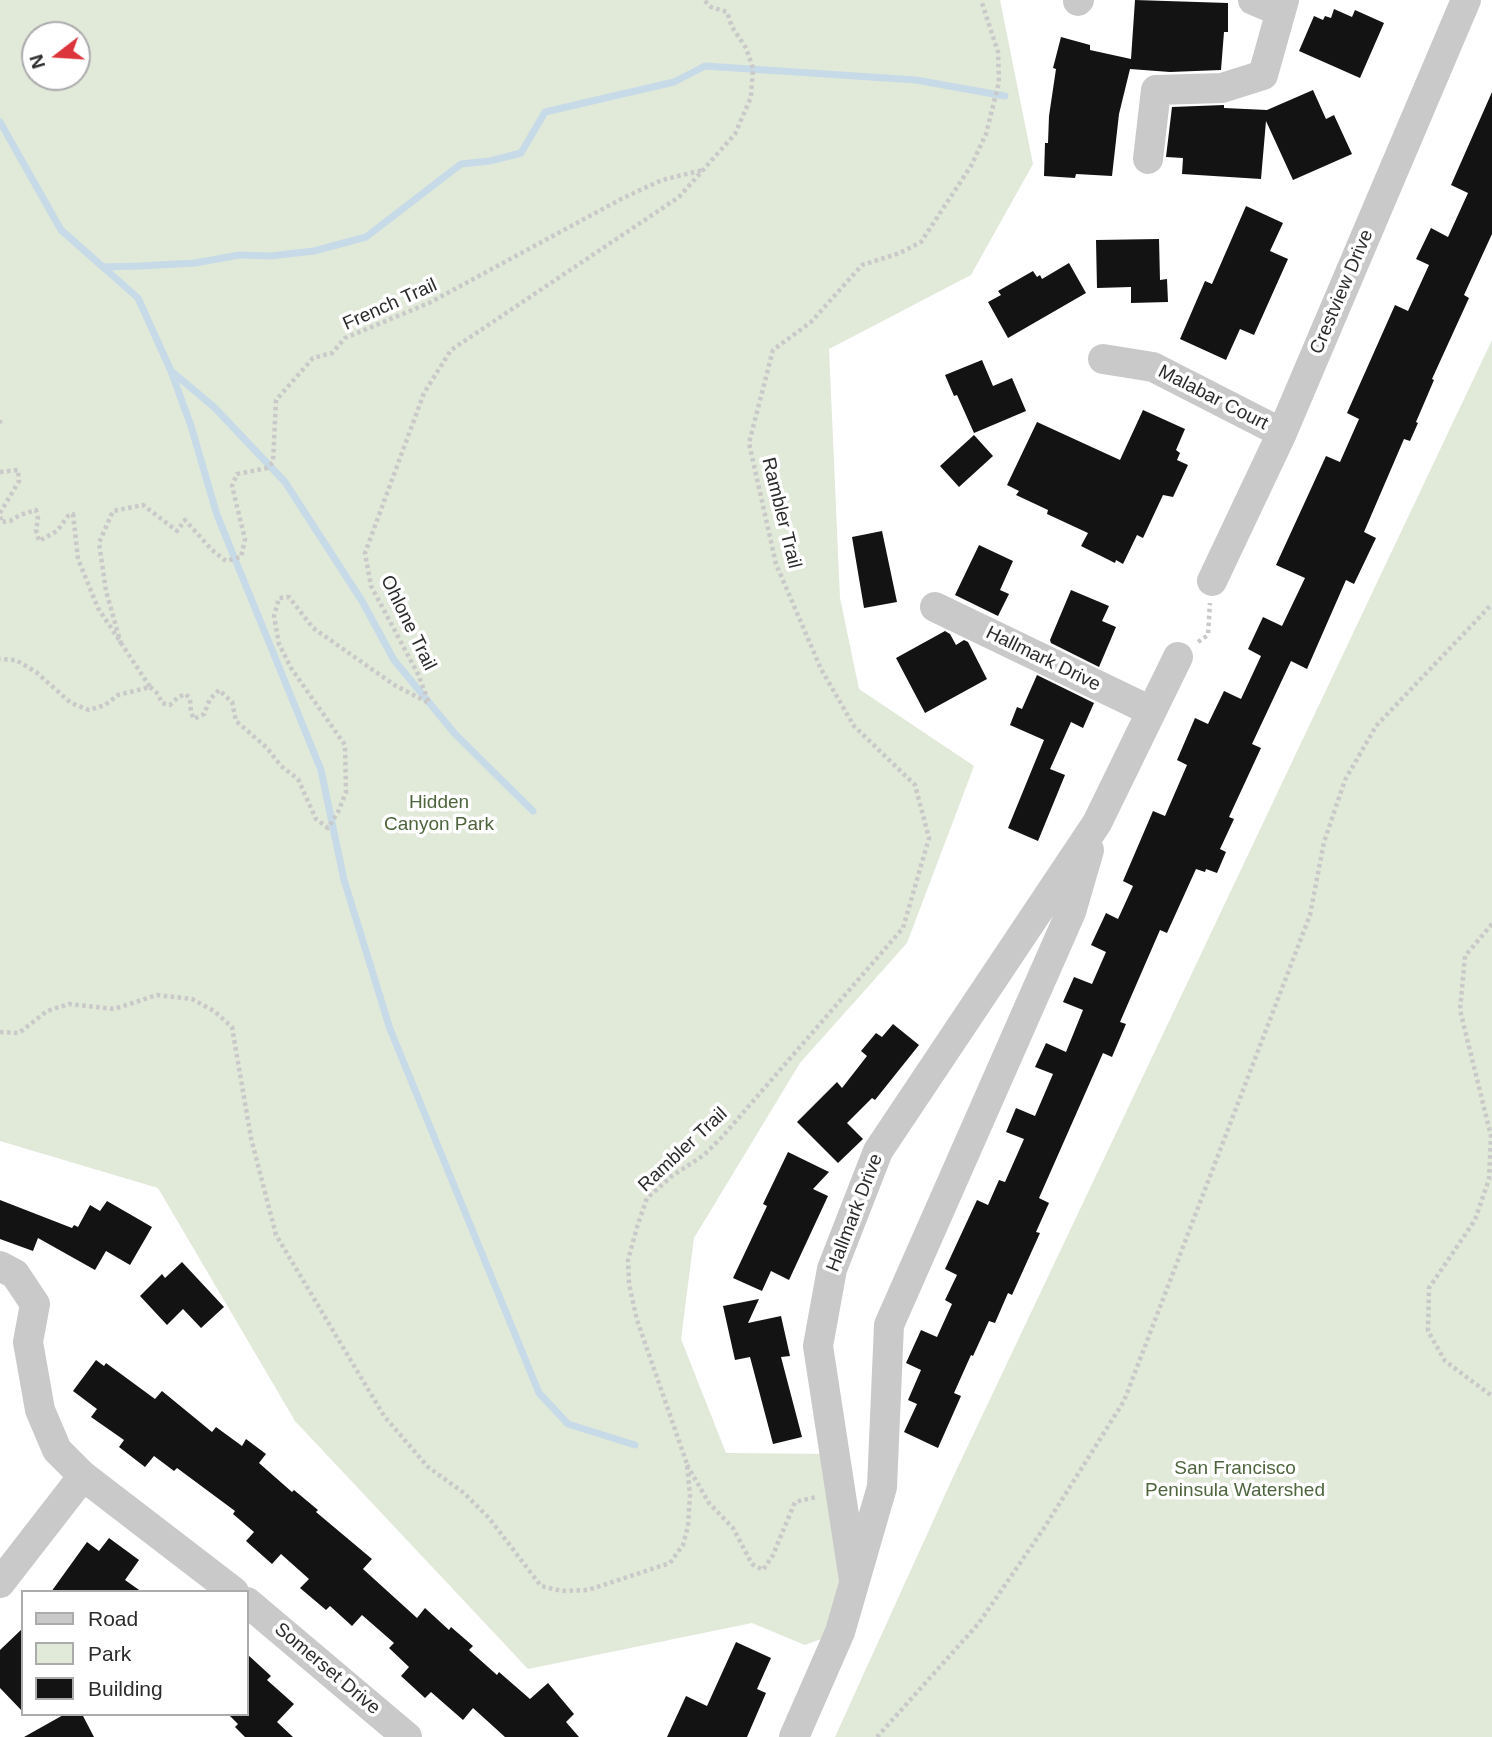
<!DOCTYPE html>
<html>
<head>
<meta charset="utf-8">
<style>
  body { margin:0 }
  #map { position:relative; width:1492px; height:1737px; overflow:hidden; background:#fff; font-family:Helvetica,sans-serif }
  canvas { display:block }
  .legend { position:absolute; left:21px; top:1590px; width:228px; height:126px; box-sizing:border-box; background:#fff; border:2px solid #ababab; margin:0; padding:9px 12px; list-style:none; font-size:21px; color:#2c2c2c }
  .legend li { display:flex; align-items:center; gap:14px; height:35px }
  .legend b { width:35px; border:2px solid #ababab }
  .north { position:absolute; left:21px; top:21px; width:70px; height:70px; box-sizing:border-box; background:#fff; border:2px solid #ababab; border-radius:50%; rotate:253deg; font-size:19px; font-weight:700; line-height:28px; text-align:center; color:#2c2c2c }
  .north::after { content:''; display:block; margin:auto; width:24px; height:32px; background:#dc343b; clip-path:polygon(50% 0,100% 100%,50% 72%,0 100%) }
</style>
</head>
<body>
<div id="map">
<canvas width="1492" height="1737"></canvas>
<ul class="legend">
<li><b style="height:9px;background:#c9c9c9"></b>Road</li>
<li><b style="height:19px;background:#e1e9d9"></b>Park</li>
<li><b style="height:19px;background:#131313"></b>Building</li>
</ul>
<div class="north">N</div>
</div>
<script>
const ctx = document.querySelector('canvas').getContext('2d');
ctx.lineJoin = 'round';
function paint(path, color) { ctx.fillStyle = color; ctx.fill(path, 'evenodd'); }
const poly = rows => new Path2D(rows.map(r => 'M' + r).join(''));
function trace(path, color, width, dash) { ctx.strokeStyle = color; ctx.lineWidth = width; ctx.lineCap = dash ? 'butt' : 'round'; ctx.setLineDash(dash || []); ctx.stroke(path); }
function label(font, color, halo, rows, align = 'center') {
  ctx.font = font + ' Helvetica,sans-serif'; ctx.lineWidth = 7; ctx.setLineDash([]); ctx.textBaseline = 'middle'; ctx.strokeStyle = halo; ctx.fillStyle = color; for (const [text, x, y, turn = 0] of rows) {
    ctx.save(); ctx.translate(x, y); ctx.rotate((+turn || 0) * Math.PI / 180); ctx.textAlign = isNaN(turn) ? turn : align; if (halo) ctx.strokeText(text, 0, 0); ctx.fillText(text, 0, 0); ctx.restore();
  }
}
paint(poly([
  [0,0,1000,0,1033,164,971,275,829,349,840,598,859,689,974,766,907,943,800,1063,694,1238,681,1339,726,1453,835,1454,854,1580,840,1632,805,1645,752,1623,528,1669,295,1421,158,1188,0,1141],
  [35,35,77,35,77,77,35,77],
  [1492,340,1492,1737,835,1737,954,1475]
]), '#e1e9d9');
trace(poly([
  [0,122,61,230,103,267,141,266,195,263,239,255,270,256,314,251,366,237,461,164,490,161,521,153,545,112,674,82,705,66,916,80,1005,96],
  [103,267,138,298,171,371,191,426,217,515,321,770,344,880,390,1029,539,1393,568,1424,635,1445],
  [171,371,214,407,285,482,362,601,394,660,455,734,533,811]
]), '#c6dae8', 7);
paint(poly([
  [1135,0,1228,3,1228,32,1224,32,1221,70,1170,72,1130,69,1119,114,1112,176,1076,174,1075,178,1044,176,1045,143,1048,143,1049,116,1056,69,1053,68,1061,37,1090,45,1090,50,1131,59],
  [1334,9,1352,17,1355,10,1384,23,1360,78,1299,51,1314,16,1323,20,1325,16,1331,18],
  [1313,90,1326,119,1334,115,1352,154,1293,180,1266,121,1261,179,1182,174,1183,158,1166,157,1172,107,1224,105,1224,108,1267,110],
  [1492,92,1492,234,1464,295,1469,298,1432,379,1434,380,1416,422,1418,423,1410,441,1404,439,1364,532,1376,538,1354,584,1346,580,1307,669,1291,661,1252,744,1261,748,1229,817,1234,819,1220,849,1226,852,1217,873,1206,869,1205,872,1196,869,1167,933,1160,930,1120,1022,1126,1024,1112,1057,1103,1053,1039,1198,1049,1203,1036,1232,1040,1233,1012,1295,1008,1293,995,1323,989,1321,973,1356,971,1355,954,1393,961,1396,938,1448,904,1432,917,1404,908,1400,921,1370,906,1363,921,1330,937,1337,952,1304,945,1300,957,1275,945,1269,977,1200,988,1205,999,1180,1005,1182,1024,1139,1006,1132,1016,1108,1035,1116,1053,1074,1035,1067,1046,1043,1066,1052,1083,1010,1063,1002,1074,977,1092,984,1106,952,1091,945,1106,913,1118,919,1133,886,1123,881,1153,811,1165,816,1187,765,1177,760,1195,718,1208,724,1224,691,1241,699,1261,656,1248,649,1263,617,1282,626,1305,578,1276,565,1326,456,1340,462,1359,419,1347,413,1395,305,1408,311,1429,265,1416,259,1431,228,1448,237,1468,193,1451,185],
  [1246,206,1283,223,1270,251,1288,259,1254,335,1240,329,1226,360,1180,339,1205,281,1212,284],
  [1159,239,1160,280,1167,279,1168,302,1131,303,1131,287,1097,288,1096,240],
  [1069,263,1086,293,1008,338,988,302,1001,295,998,291,1033,271,1037,277,1040,275,1042,279],
  [982,360,993,386,1012,378,1026,411,974,433,957,395,954,396,945,375],
  [1143,410,1185,429,1176,450,1180,453,1177,460,1188,465,1173,497,1163,495,1143,538,1137,535,1123,564,1116,560,1115,563,1081,546,1088,533,1047,514,1048,510,1016,495,1019,491,1007,485,1037,422,1120,460],
  [974,435,993,456,959,487,940,466],
  [882,531,897,602,864,608,852,537],
  [979,545,1013,561,1000,590,1009,594,998,616,955,595],
  [1071,590,1109,606,1102,621,1116,627,1099,667,1051,643,1050,640],
  [945,631,950,634,956,645,964,640,968,642,987,679,925,713,896,658],
  [1037,675,1094,703,1083,728,1071,722,1050,769,1065,775,1038,841,1008,828,1044,740,1010,725,1017,707,1022,709],
  [893,1024,919,1045,875,1100,872,1098,847,1123,863,1139,838,1163,797,1122,837,1082,842,1088,867,1056,861,1051,876,1033,882,1037],
  [788,1152,829,1172,813,1189,828,1196,789,1280,771,1271,762,1291,733,1278,767,1206,763,1204],
  [0,1200,72,1228,74,1225,78,1227,90,1205,100,1211,107,1201,152,1227,130,1265,106,1251,95,1270,38,1238,33,1251,0,1239],
  [182,1262,224,1307,201,1328,183,1309,167,1325,140,1296,162,1274,165,1278],
  [759,1299,748,1323,781,1316,790,1356,781,1357,802,1437,773,1444,750,1357,735,1360,723,1306],
  [96,1360,104,1366,106,1363,155,1399,162,1391,212,1432,216,1427,242,1446,246,1439,266,1454,259,1463,292,1492,294,1490,318,1510,316,1512,372,1559,363,1569,417,1618,425,1608,449,1630,451,1627,473,1646,469,1650,497,1675,499,1672,530,1699,548,1683,574,1714,566,1722,579,1737,505,1737,473,1708,463,1720,431,1692,425,1698,401,1676,409,1667,389,1648,394,1643,362,1615,352,1626,330,1606,326,1610,300,1588,309,1579,281,1554,272,1564,246,1541,254,1532,233,1514,235,1511,177,1468,174,1471,154,1456,145,1467,119,1447,124,1440,91,1417,97,1409,73,1391],
  [109,1538,139,1560,125,1580,142,1592,51,1592,87,1542,99,1551],
  [23,1628,23,1712,0,1688,0,1650],
  [736,1642,771,1658,757,1689,766,1693,747,1737,667,1737,686,1696,707,1706],
  [247,1654,271,1676,267,1680,294,1704,277,1722,293,1737,245,1737,235,1727,238,1724,228,1714,247,1714],
  [65,1714,82,1714,94,1737,24,1737]
]), '#131313');
trace(poly([
  [0,420,0,426],
  [0,472,18,470,19,481,0,513,1,522,10,521,20,515,36,510,38,519,36,530,39,541,57,531,68,516,73,514,78,559,98,608,150,687,118,695,105,705,89,710,71,703,36,672,16,660,0,659],
  [1198,642,1208,635,1210,603],
  [121,644,106,591,99,543,113,511,143,505,177,531,185,520,212,550,226,561,241,557,245,539,232,486,237,474,267,468,273,462,276,400,313,358,332,353,345,338,429,303,623,198,662,180,703,170],
  [150,687,158,694,162,703,170,705,178,697,186,694,190,699,191,712,194,719,204,714,210,699,219,690,232,702,236,721,267,748,281,766,298,779,316,819,328,828,338,812,346,792,345,745,291,668,279,644,274,616,279,598,289,597,313,628,396,686,429,703,418,674,371,586,365,553,424,393,451,350,679,197,735,134,751,97,753,68,746,48,732,27,727,12,711,7,704,0],
  [1492,924,1465,956,1460,1010,1491,1136,1489,1179,1475,1220,1429,1288,1428,1331,1445,1361,1492,1396],
  [0,1032,19,1033,47,1011,69,1004,114,1009,157,995,192,999,214,1011,232,1027,251,1138,276,1235,384,1416,428,1467,464,1493,489,1518,541,1586,562,1591,588,1590,670,1563,683,1545,688,1526,690,1495,687,1464,637,1320,629,1284,628,1260,637,1227,647,1198,672,1176,704,1155,722,1137,903,928,929,838,915,785,854,726,821,669,776,564,749,443,773,350,811,322,862,265,900,253,921,242,971,166,986,134,999,82,998,52,981,0],
  [687,1465,709,1503,733,1528,752,1564,763,1570,773,1555,795,1502,816,1497],
  [877,1737,979,1623,1044,1528,1124,1401,1310,915,1324,842,1345,780,1376,726,1492,604]
]), '#c9c9c9', 4.5, [3.5, 3.5]);
trace(poly([
  [1253,0,1279,11],
  [1078,1,1079,0],
  [1148,159,1156,90,1222,88,1263,75,1284,0],
  [1103,359,1153,367,1282,433],
  [1212,581,1282,433,1466,0],
  [935,607,1151,711],
  [0,1266,15,1274,35,1304,28,1342,40,1410,57,1450,83,1476,234,1592],
  [854,1580,818,1346,832,1269,878,1151,1097,823,1178,657],
  [0,1583,83,1476],
  [247,1602,407,1737],
  [794,1737,840,1632,882,1487,889,1325,1071,912,1089,850]
]), '#c9c9c9', 30);
label('19px', '#2c2c2c', '#fff', [
  ["Crestview Drive",1342,292,-67],
  ["French Trail",390,305,-24],
  ["Malabar Court",1213,398,27],
  ["Rambler Trail",781,513,76],
  ["Ohlone Trail",408,623,64],
  ["Hallmark Drive",1043,659,26],
  ["Rambler Trail",683,1150,-43],
  ["Hallmark Drive",855,1213,-69],
  ["Somerset Drive",327,1669,40]
]);
label('19px', '#4d643c', '#fff', [
  ["Hidden",439,803],
  ["Canyon Park",439,825],
  ["San Francisco",1235,1469],
  ["Peninsula Watershed",1235,1491]
]);
</script>
</body>
</html>
